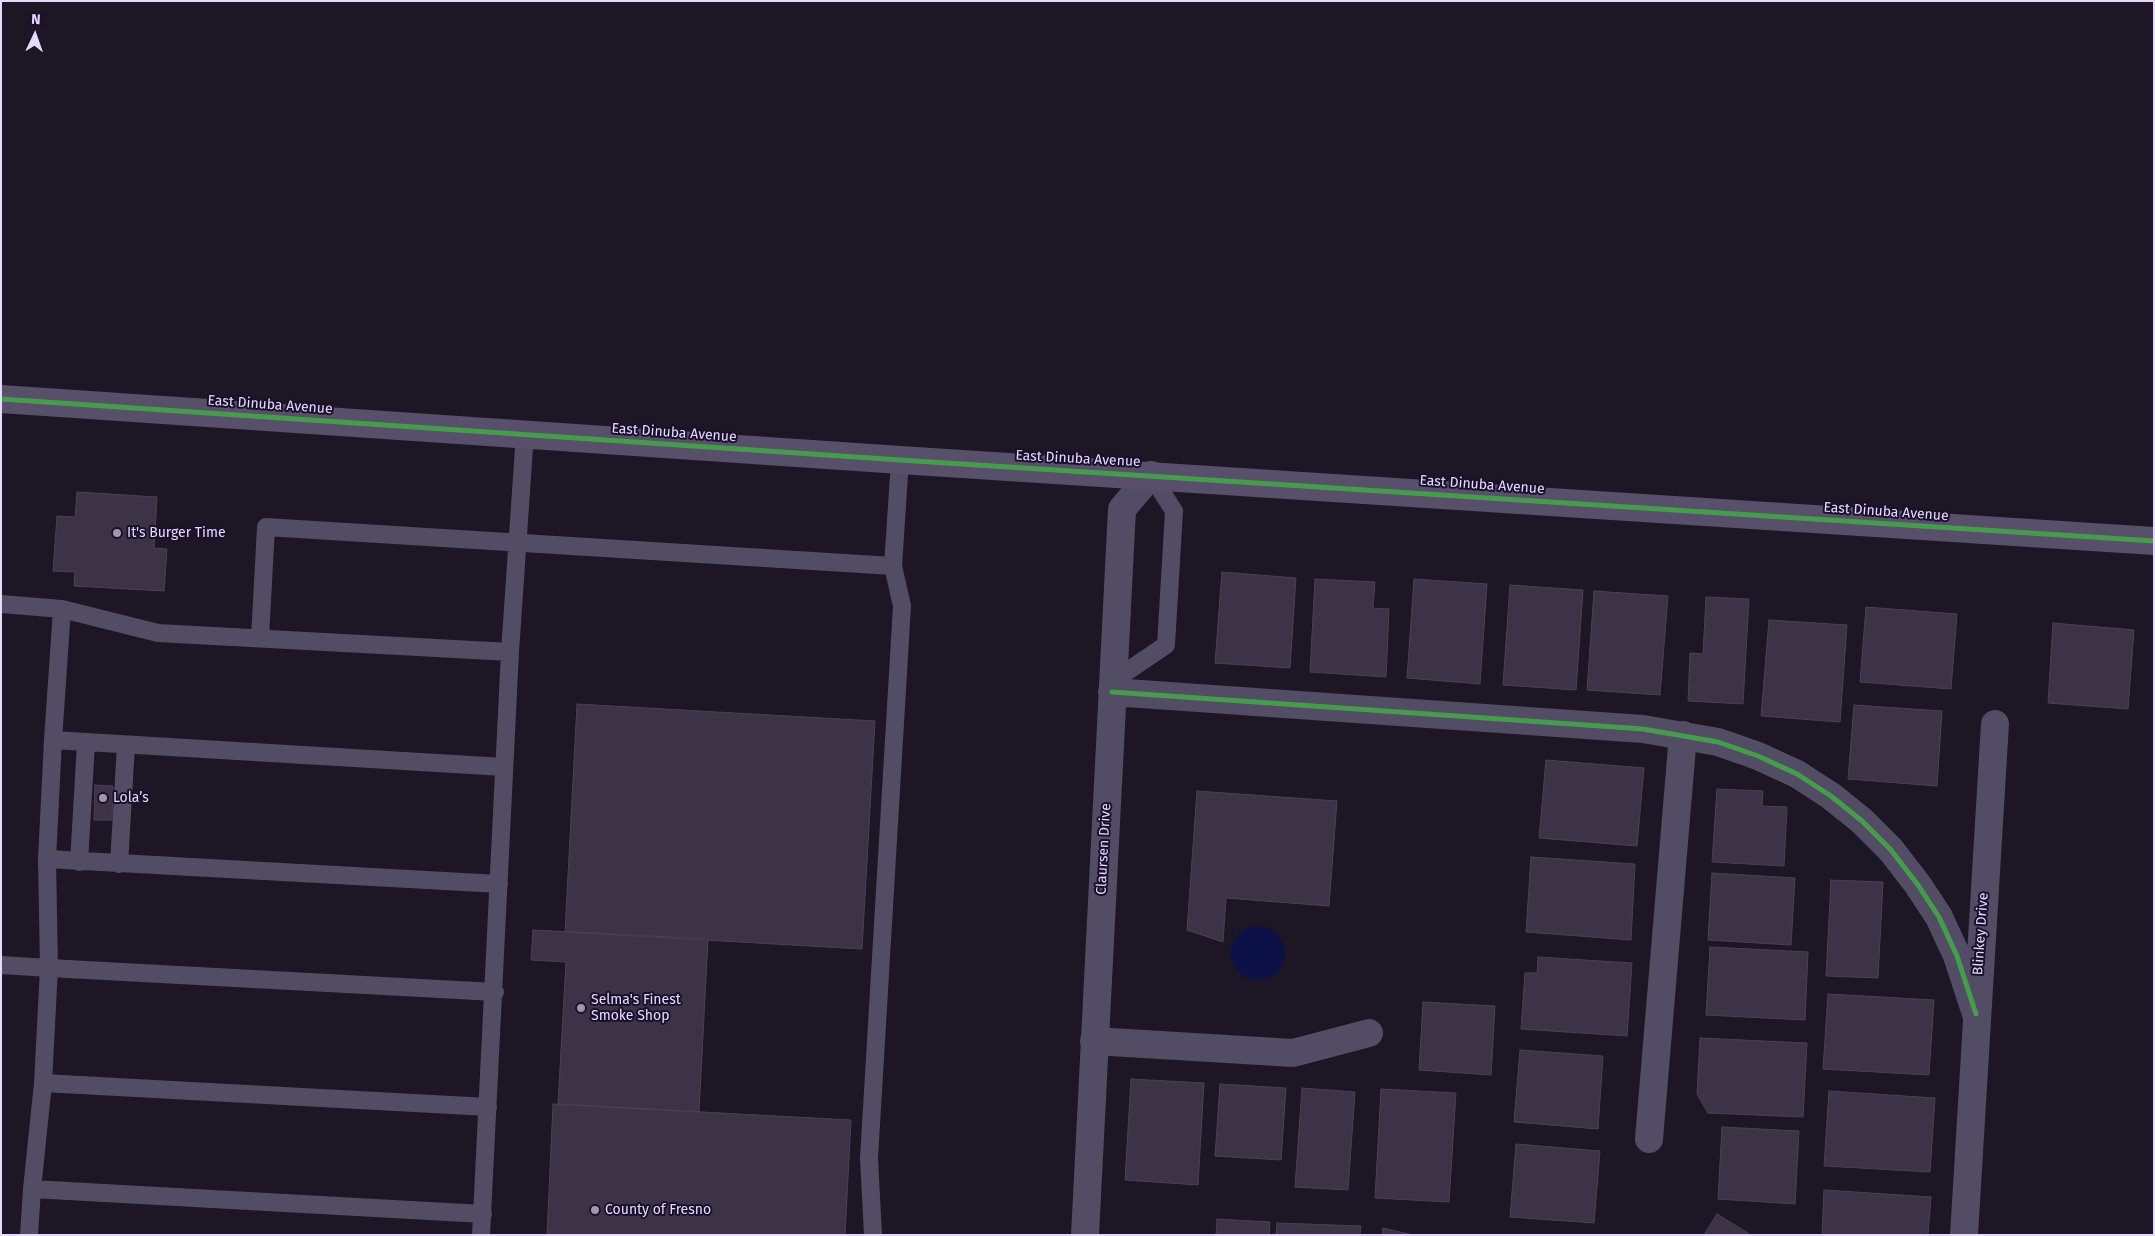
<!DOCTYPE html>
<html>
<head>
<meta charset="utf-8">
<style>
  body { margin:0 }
  #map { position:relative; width:2155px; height:1236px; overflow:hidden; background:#1c1625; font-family:"Fira Sans",sans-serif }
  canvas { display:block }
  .frame { position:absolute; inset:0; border:2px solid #e7daff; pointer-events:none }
  .north { position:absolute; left:10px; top:10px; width:50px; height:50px; -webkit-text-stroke:4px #1b102b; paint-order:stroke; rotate:3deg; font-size:14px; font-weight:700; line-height:20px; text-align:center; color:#e7daff }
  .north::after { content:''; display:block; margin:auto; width:18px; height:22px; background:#e7daff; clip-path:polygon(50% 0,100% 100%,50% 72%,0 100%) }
</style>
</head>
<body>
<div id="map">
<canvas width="2155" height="1236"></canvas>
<div class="frame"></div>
<div class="north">N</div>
</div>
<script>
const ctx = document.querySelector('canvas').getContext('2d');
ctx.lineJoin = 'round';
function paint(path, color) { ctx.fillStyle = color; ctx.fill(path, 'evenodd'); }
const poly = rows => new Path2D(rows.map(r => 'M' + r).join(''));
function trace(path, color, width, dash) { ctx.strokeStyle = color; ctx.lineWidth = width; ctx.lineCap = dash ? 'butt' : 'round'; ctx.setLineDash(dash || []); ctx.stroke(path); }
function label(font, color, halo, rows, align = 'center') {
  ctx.font = font + ' "Fira Sans",sans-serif'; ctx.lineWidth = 4; ctx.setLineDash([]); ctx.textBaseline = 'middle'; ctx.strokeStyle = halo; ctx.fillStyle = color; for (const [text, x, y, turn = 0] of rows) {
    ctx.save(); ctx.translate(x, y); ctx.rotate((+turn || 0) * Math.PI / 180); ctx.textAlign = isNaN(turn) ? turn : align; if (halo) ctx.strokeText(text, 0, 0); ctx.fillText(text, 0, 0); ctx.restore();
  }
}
paint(poly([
  '1231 953a27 27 0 1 1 54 0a27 27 0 1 1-54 0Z'
]), '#0c1247');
const building = poly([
  [77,492,157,497,154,548,167,549,164,591,74,586,75,572,53,571,57,516,75,517,77,492],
  [1222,572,1296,578,1290,668,1215,663,1222,572],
  [1315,579,1375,582,1373,608,1389,609,1386,677,1310,672,1315,579],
  [1414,579,1487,584,1480,684,1407,678,1414,579],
  [1510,585,1583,590,1576,690,1503,685,1510,585],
  [1594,591,1668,596,1660,695,1587,690,1594,591],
  [1706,597,1749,599,1743,704,1688,701,1690,653,1703,654,1706,597],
  [1866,607,1957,614,1951,689,1860,682,1866,607],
  [1769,620,1847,625,1840,722,1761,716,1769,620],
  [2053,623,2134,630,2128,709,2048,703,2053,623],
  [577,704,875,721,862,949,565,932,577,704],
  [1854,705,1942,711,1937,786,1848,779,1854,705],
  [1546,760,1644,768,1637,846,1539,838,1546,760],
  [95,785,113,786,112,820,94,820,95,785],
  [1717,789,1763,791,1762,806,1787,807,1784,866,1712,862,1717,789],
  [1197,791,1337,801,1329,906,1226,898,1223,942,1187,930,1197,791],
  [1531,857,1635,864,1631,940,1526,932,1531,857],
  [1712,873,1795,878,1791,945,1708,940,1712,873],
  [1831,880,1883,882,1878,978,1826,976,1831,880],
  [533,930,708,939,699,1112,558,1104,566,962,531,960,533,930],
  [1710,947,1808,952,1805,1020,1706,1015,1710,947],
  [1538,957,1632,963,1627,1036,1521,1029,1525,973,1537,973,1538,957],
  [1828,994,1934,1000,1929,1075,1823,1069,1828,994],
  [1423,1002,1495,1006,1491,1075,1419,1070,1423,1002],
  [1700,1038,1807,1043,1803,1117,1708,1113,1697,1094,1700,1038],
  [1520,1050,1603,1056,1598,1129,1514,1122,1520,1050],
  [1131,1079,1204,1083,1198,1185,1125,1180,1131,1079],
  [1220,1084,1286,1088,1281,1160,1215,1156,1220,1084],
  [1302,1088,1355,1092,1348,1190,1295,1187,1302,1088],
  [1381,1089,1456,1093,1449,1202,1375,1198,1381,1089],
  [1829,1091,1935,1098,1930,1172,1824,1166,1829,1091],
  [553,1104,851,1120,845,1235,547,1235,553,1104],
  [1722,1127,1799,1131,1795,1204,1718,1199,1722,1127],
  [1516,1144,1600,1151,1594,1223,1510,1217,1516,1144],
  [1824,1190,1931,1197,1928,1235,1822,1235,1824,1190],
  [1717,1214,1751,1235,1704,1235,1717,1214],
  [1217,1219,1270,1222,1269,1235,1216,1235,1217,1219],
  [1277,1223,1361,1226,1360,1235,1276,1235,1277,1223],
  [1383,1228,1413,1235,1382,1235,1383,1228]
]);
paint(building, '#3c3446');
trace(building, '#4a4158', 1);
trace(poly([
  [1,604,62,609,158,633,510,652],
  [260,638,266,527,893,566,900,460],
  [1113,681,1166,645,1174,511,1151,475],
  [53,740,504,767],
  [47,859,499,884],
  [79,862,86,743],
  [119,864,126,745],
  [1,965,49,968,47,859,53,740,62,609],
  [43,1083,488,1107],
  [32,1189,483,1214],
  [29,1235,32,1189,43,1083,49,968,495,992],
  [481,1235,510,652,525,433],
  [873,1235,869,1158,902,606,893,566]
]), '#524c65', 18);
trace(poly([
  [1112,692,1643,729,1718,742,1758,756,1797,774,1831,796,1862,821,1891,850,1918,885,1939,917,1957,956,1976,1014],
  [1094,1041,1293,1053,1369,1033],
  [1649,1139,1683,735],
  [1085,1235,1122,509,1151,475],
  [1964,1235,1995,724]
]), '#524c65', 28);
trace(poly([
  [1,399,900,460,2154,541]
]), '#584f6b', 28);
trace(poly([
  [1,399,900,460,2154,541],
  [1112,692,1643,729,1718,742,1758,756,1797,774,1831,796,1862,821,1891,850,1918,885,1939,917,1957,956,1976,1014]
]), '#469c4c', 5);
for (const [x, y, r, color] of [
  [117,533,5,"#a095b3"],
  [103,798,5,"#a095b3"],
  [581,1008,5,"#a095b3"],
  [595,1210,5,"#a095b3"]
]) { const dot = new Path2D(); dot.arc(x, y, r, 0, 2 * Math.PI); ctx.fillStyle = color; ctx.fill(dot); trace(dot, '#1b102b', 2); }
label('14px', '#e7daff', '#1b102b', [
  ["East Dinuba Avenue",270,405,4],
  ["East Dinuba Avenue",674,433,4],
  ["East Dinuba Avenue",1078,459,3],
  ["East Dinuba Avenue",1482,485,4],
  ["East Dinuba Avenue",1886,512,4],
  ["Claursen Drive",1104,849,-87],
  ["Blinkey Drive",1981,934,-86]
]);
label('14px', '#e7daff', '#1b102b', [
  ["It's Burger Time",127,533],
  ["Lola’s",113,798],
  ["Selma's Finest",591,1000],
  ["Smoke Shop",591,1016],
  ["County of Fresno",605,1210]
], 'left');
</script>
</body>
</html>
